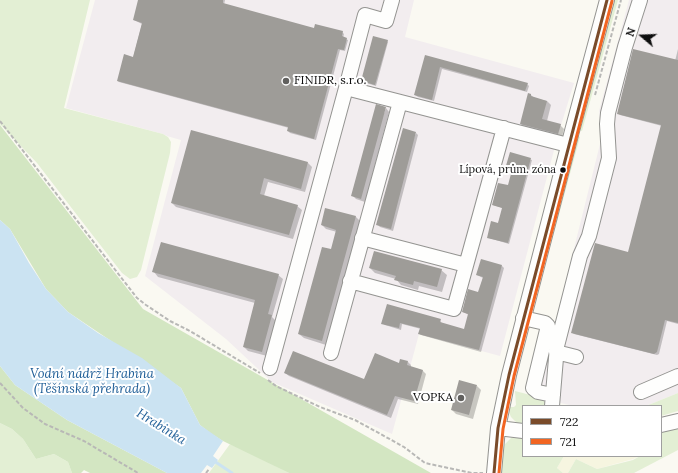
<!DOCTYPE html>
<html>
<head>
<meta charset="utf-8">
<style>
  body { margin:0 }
  #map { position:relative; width:678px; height:473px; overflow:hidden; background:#faf9f2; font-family:Lora,serif }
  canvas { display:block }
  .legend { position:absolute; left:522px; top:405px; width:140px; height:52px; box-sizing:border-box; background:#fff; border:1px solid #9f9f9f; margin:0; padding:5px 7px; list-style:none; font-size:12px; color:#0e0e0e }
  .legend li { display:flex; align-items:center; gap:8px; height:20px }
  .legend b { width:20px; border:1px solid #9f9f9f }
  .north { position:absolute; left:622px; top:16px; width:40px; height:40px; -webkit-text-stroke:3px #fff; paint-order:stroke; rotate:289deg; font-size:11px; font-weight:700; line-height:16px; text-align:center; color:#0e0e0e }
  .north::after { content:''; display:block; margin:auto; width:14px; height:18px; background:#0e0e0e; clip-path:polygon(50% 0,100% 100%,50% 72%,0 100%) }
</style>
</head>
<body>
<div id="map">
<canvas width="678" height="473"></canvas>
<ul class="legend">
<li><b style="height:5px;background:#7a4b2a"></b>722</li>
<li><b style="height:5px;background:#f26522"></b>721</li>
</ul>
<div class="north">N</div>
</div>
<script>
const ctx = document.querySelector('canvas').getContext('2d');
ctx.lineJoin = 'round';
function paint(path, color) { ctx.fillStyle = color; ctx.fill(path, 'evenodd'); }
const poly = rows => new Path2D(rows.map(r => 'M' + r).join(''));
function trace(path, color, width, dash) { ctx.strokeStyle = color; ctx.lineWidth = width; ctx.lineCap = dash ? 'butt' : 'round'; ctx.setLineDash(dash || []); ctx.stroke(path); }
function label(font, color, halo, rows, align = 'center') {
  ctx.font = font + ' Lora,serif'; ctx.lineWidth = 4; ctx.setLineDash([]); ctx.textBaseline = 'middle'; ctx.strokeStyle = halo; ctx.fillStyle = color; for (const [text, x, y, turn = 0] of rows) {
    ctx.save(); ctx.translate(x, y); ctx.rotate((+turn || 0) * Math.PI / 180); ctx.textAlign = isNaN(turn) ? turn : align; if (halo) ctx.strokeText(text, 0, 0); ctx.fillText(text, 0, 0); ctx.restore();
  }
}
paint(poly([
  [95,0,414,0,405,37,574,83,558,135,500,356,419,334,392,434,272,382,226,339,145,276,181,140,167,136,163,134,66,108],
  [629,0,678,0,678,393,646,406,573,406,537,397,602,136,599,111]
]), '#f2edef');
paint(poly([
  [564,456,640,456,633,459,597,469,576,459,568,473,563,473,557,468]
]), '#f6f5e0');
paint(poly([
  [0,0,90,0,64,108,163,134,168,137,171,142,170,153,141,270,137,277,130,279,122,273,77,215,37,163,0,124],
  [613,0,618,0,582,131,579,130,578,136,580,137,551,244,536,288],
  [515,391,546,399,546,405,523,406,523,424,517,423,511,417,508,410,508,407,514,407,516,405],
  [678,393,678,411,661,416,661,406,646,406],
  [0,423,12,429,23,439,36,459,54,454,68,462,72,473,0,473],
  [678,426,678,450,634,473,568,473,576,459,597,469,633,460,640,456,661,456,661,431],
  [512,437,523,438,523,456,564,456,557,468,563,473,501,473,501,448],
  [230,444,256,456,289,473,209,473]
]), '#e3efd4');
paint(poly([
  [0,125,143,309,431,473,289,473,223,441,210,433,200,425,181,388,68,312,46,289,10,229,0,220],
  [0,366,15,385,67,420,167,473,90,473,84,470,81,473,72,473,68,462,54,454,36,459,23,439,12,429,0,423]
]), '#d3e6c2');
paint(poly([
  [0,220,10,229,29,263,46,289,68,312,98,333,142,358,181,388,200,425,223,441,213,456,218,460,212,468,207,465,201,473,167,473,67,420,15,385,0,366]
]), '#cbe3f2');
paint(poly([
  [139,0,225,0,224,5,315,29,342,32,344,34,343,38,348,40,345,51,340,50,316,140,290,133,288,131,289,128,119,82,118,81,133,58,142,24,134,20],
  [387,41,388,42,376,86,363,82,362,81],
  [678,49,678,324,667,321,659,354,657,355,574,334,572,332,629,253,662,126,620,115,618,113,675,61],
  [426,56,527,84,529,86,527,92,442,69,434,101,418,97,415,95],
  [530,94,534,98,547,101,551,105,547,121,560,125,564,129,562,137,525,128,521,124],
  [386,108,389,112,365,202,356,199,352,195],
  [416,133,418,135,393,231,380,227,377,224],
  [511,154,532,160,509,244,489,238,498,224,503,208,493,205,508,187,513,171,507,169],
  [308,163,312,167,305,192,268,182,264,196,297,206,302,210,293,239,176,207,172,203],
  [356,217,360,221,326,345,304,338,299,334,332,250,337,232,326,229,322,225],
  [502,266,504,268,481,352,421,335,419,333,421,329,402,324,401,330,385,325,382,323,440,320,442,324,465,330,469,315,463,312,479,293,483,278,477,275],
  [370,268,441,270,447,275,442,292,419,286,418,290,401,285,396,279,375,273],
  [154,272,278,275,283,279,272,317,276,321,267,356,248,351,244,347,255,303,158,277],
  [408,362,411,365,411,367,422,370,426,374,418,404,398,399,391,418,289,376,285,373,365,381,400,364],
  [477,386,481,390,473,419,456,414,452,410]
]), '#0003');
trace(poly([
  [214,461,232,473]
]), '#cbe3f2', 3);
paint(poly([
  [138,0,223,0,223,3,314,28,315,24,343,31,342,36,347,38,344,50,338,49,314,139,287,131,288,127,117,81,124,54,133,57,142,23,133,20],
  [373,36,388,40,375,85,361,81],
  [633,49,678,60,678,323,665,320,657,352,654,354,571,333,595,243,628,252,661,125,617,114],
  [425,55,528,83,525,91,440,67,432,100,414,95],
  [528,93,531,94,531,96,547,101,542,119,561,124,558,134,520,124],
  [376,104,386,107,361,199,351,196],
  [403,128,416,132,391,229,376,225],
  [191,130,308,162,301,189,264,178,260,194,298,205,289,235,171,203],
  [510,152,531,158,508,243,487,238,491,221,498,223,502,208,492,205,498,183,508,185,512,170,505,169],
  [325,208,356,216,322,341,298,334,322,247,331,249,336,230,321,225],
  [161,242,279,274,268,314,272,315,262,352,243,347,255,300,152,272],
  [374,251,442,269,437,287,414,281,413,285,394,280,396,276,369,268],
  [481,259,502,265,479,350,418,334,420,328,400,323,399,328,381,324,387,304,441,319,440,322,464,329,468,314,462,312,468,289,478,292,483,277,476,275],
  [293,351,364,379,375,353,399,363,400,359,408,361,407,365,423,370,414,401,395,396,387,415,284,373],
  [459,380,477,385,469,415,451,410]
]), '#9e9c98');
const minor = poly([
  [346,88,365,15,386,21,392,0],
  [362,238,466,265],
  [350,281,454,309,504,128],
  [523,318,545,323,548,326,533,388,538,392,553,395],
  [556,352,576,357],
  [331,353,400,102],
  [270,368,346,88,568,145],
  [641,392,678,376],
  [552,406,557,346,580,256,589,236,609,158,607,124,608,113,625,47,640,0],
  [661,425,678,421],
  [498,428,523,431],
  [494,473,498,428,509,375,572,131,607,0]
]);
trace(minor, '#949491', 16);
trace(poly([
  [595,95,621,0],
  [0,121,137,298,146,305,170,321,190,331,260,373],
  [268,380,276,386,320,407,355,420,386,437,404,447,425,463,472,473,483,473],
  [0,383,23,408,45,424,84,441,138,473],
  [206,473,209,469]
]), '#b8b8b6', 2, [4, 2]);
trace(minor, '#fefefd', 14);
trace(poly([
  [494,473,498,428,509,375,607,0]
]), '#7a4b2a', 3);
trace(poly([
  [499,473,503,429,514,376,612,1]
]), '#f26522', 3);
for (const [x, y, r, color] of [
  [286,81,4,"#61605e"],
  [563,170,3.5,"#0e0e0e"],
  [461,398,4,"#61605e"]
]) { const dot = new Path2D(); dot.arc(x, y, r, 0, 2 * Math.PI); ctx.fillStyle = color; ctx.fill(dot); trace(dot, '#fff', 1.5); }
label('11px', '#0e0e0e', '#fff', [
  ["Lípová, prům. zóna",556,170]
], 'right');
label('12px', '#0e0e0e', '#fff', [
  ["FINIDR, s.r.o.",294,81],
  ["VOPKA",453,398,"right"]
], 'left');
label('italic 13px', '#1f5e97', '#fff', [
  ["Vodní nádrž Hrabina",92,374],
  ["(Těšínská přehrada)",92,389],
  ["Hrabinka",161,427,32]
]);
</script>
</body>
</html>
